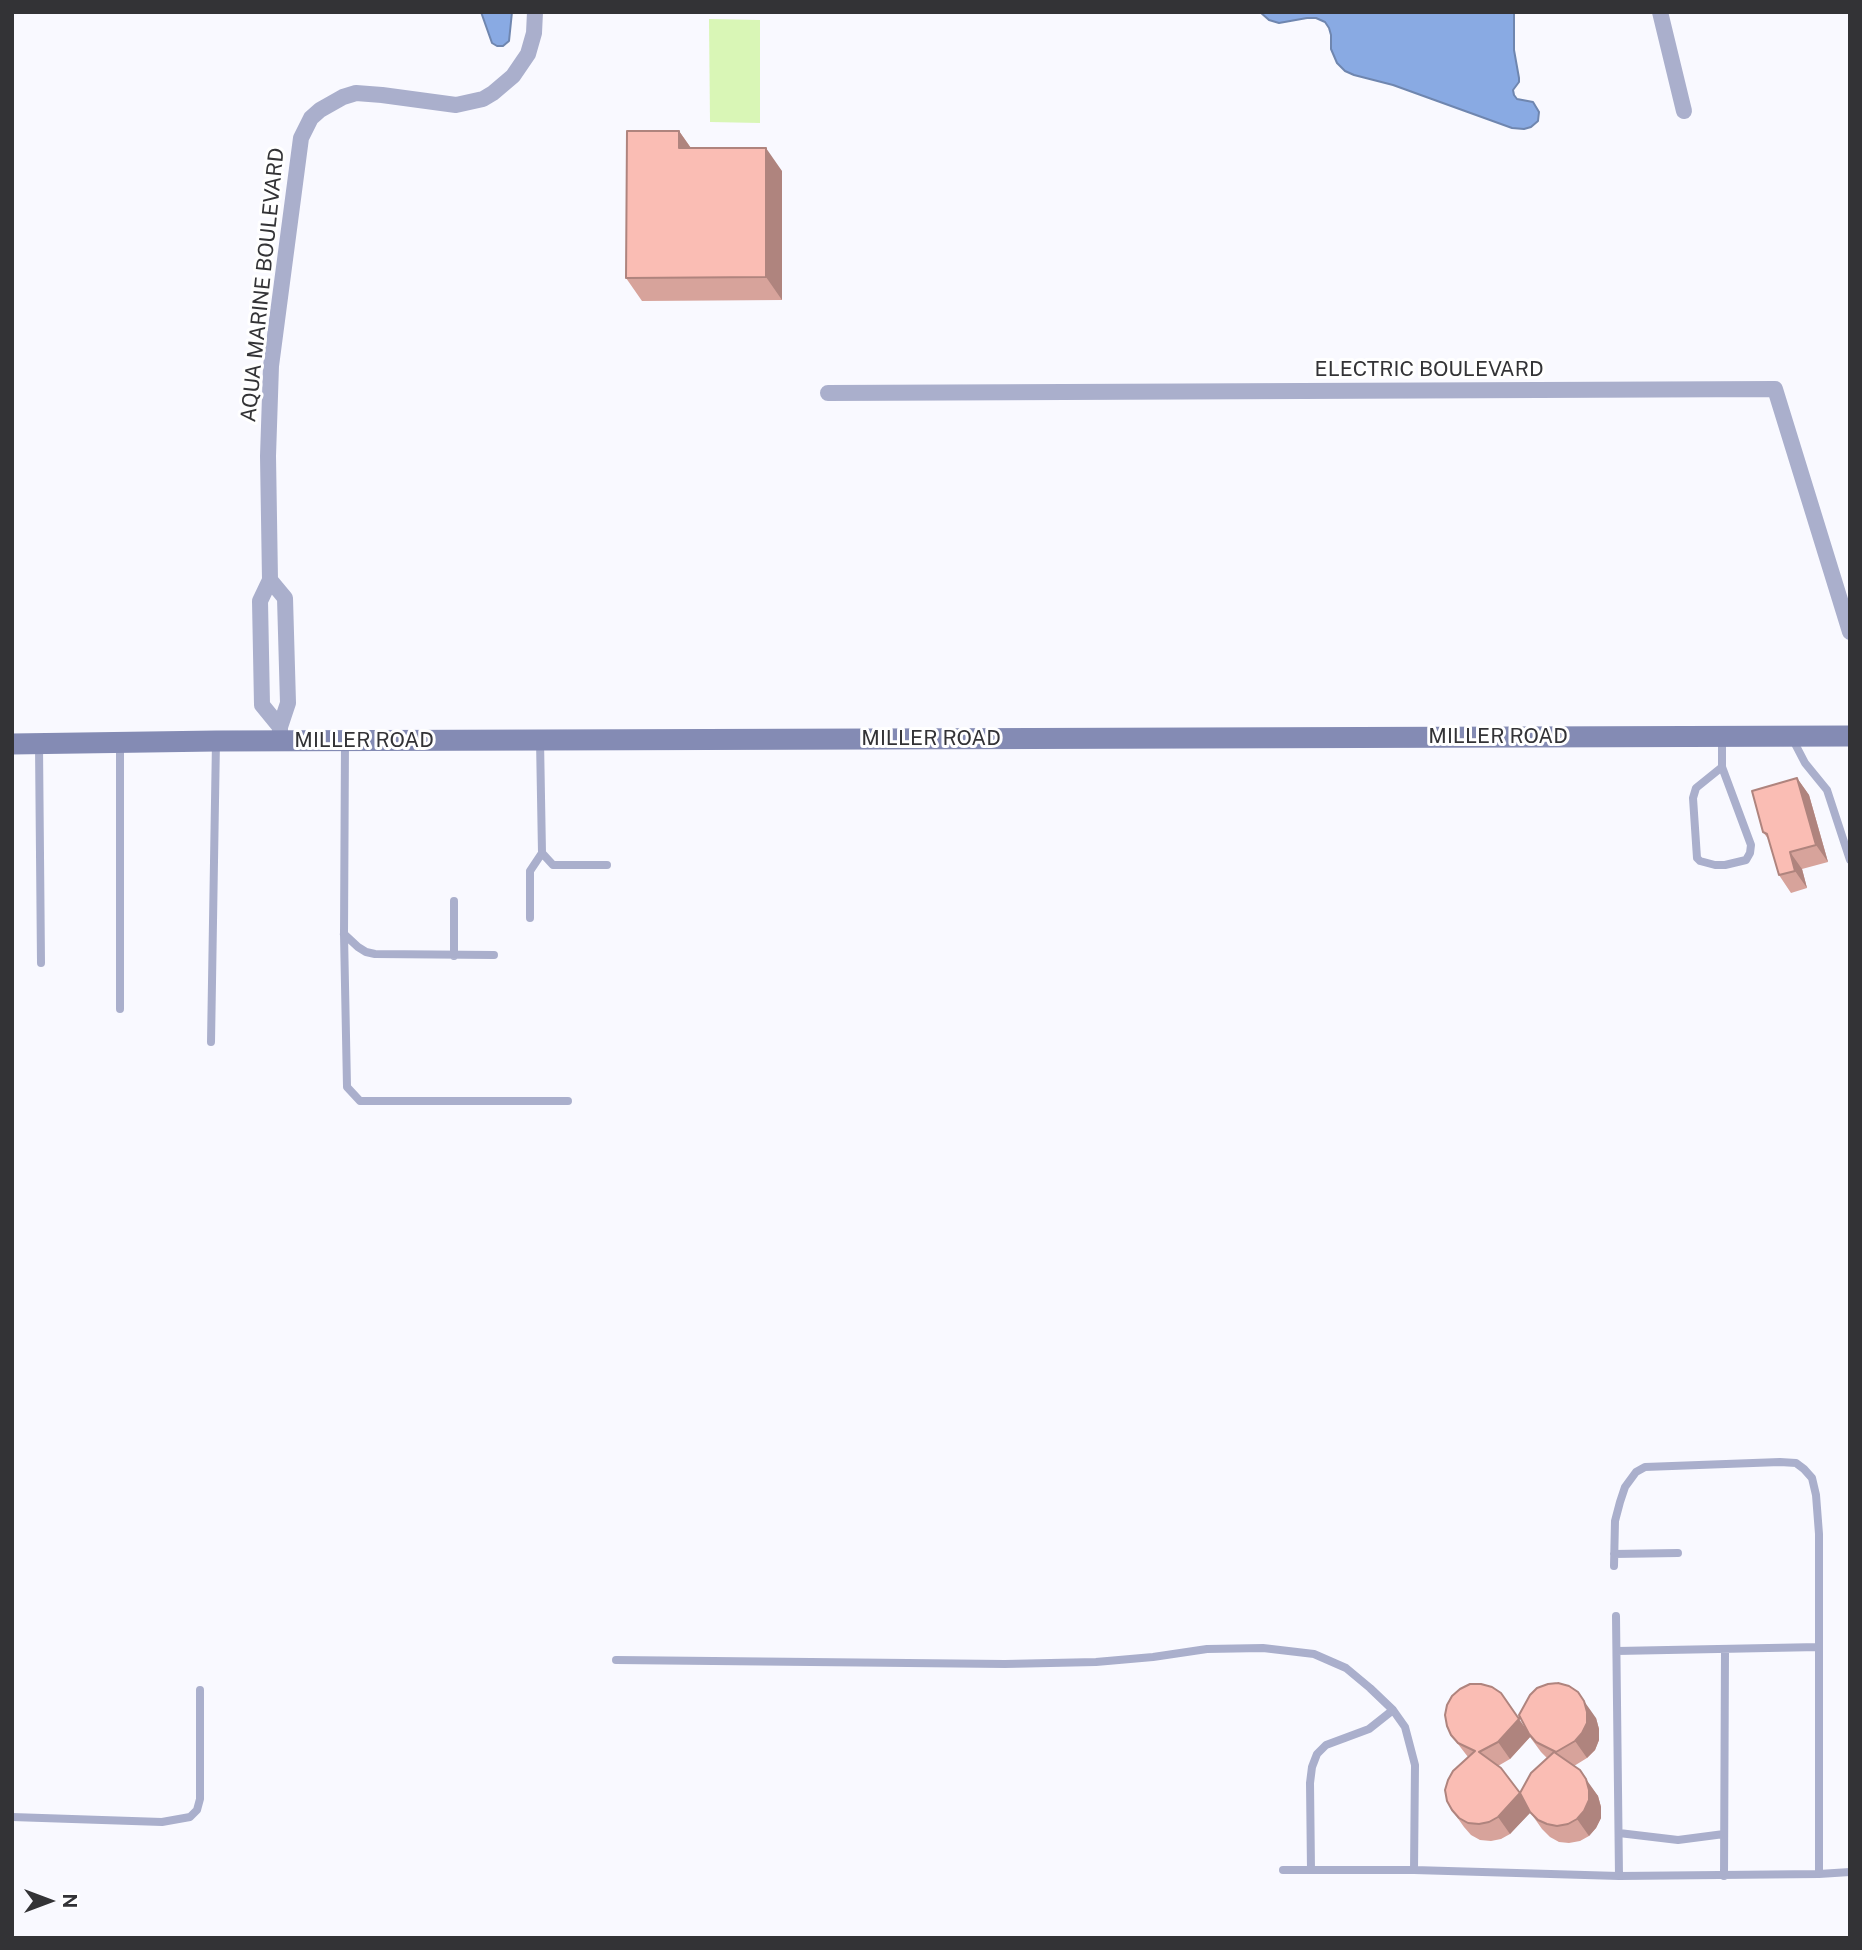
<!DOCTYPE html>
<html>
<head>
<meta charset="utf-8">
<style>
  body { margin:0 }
  #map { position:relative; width:1862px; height:1950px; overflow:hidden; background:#f9f9ff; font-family:"Public Sans",sans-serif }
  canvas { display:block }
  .frame { position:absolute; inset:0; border:14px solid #333336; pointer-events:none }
  .north { position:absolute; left:14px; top:1866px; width:70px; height:70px; -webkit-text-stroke:5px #fff; paint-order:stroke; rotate:90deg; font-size:19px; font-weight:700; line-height:28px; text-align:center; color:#333336 }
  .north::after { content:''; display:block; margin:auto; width:24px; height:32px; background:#333336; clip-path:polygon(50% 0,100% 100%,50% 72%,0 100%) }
</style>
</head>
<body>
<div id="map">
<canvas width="1862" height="1950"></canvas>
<div class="frame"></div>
<div class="north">N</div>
</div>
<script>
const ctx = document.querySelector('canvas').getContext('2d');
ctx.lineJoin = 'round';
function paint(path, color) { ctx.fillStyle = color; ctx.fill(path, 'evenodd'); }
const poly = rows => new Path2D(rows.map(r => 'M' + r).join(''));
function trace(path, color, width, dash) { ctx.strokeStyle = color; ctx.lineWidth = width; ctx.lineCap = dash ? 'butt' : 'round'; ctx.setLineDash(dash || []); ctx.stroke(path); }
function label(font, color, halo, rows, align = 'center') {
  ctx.font = font + ' "Public Sans",sans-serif'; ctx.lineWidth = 6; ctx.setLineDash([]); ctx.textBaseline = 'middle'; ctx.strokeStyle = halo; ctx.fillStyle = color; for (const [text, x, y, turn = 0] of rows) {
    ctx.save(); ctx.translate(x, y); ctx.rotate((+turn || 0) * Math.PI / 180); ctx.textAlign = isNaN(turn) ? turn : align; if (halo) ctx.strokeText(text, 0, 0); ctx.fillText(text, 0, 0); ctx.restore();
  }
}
paint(poly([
  [709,19,760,20,760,123,710,122]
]), '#d9f6b6');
const water = poly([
  [481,12,512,12,509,41,503,46,497,46,492,43,481,12],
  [1260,12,1514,12,1514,50,1519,78,1519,82,1513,90,1514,95,1517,99,1533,102,1539,112,1538,121,1531,127,1524,129,1512,128,1393,85,1354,75,1345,71,1337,63,1331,49,1331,35,1329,28,1325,22,1316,18,1307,18,1279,23,1269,20,1260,12]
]);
paint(water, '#89aae3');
trace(water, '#6f86af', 2);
trace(poly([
  [1792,738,1805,763,1827,790,1850,860],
  [1722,739,1722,767,1751,845,1750,853,1746,860,1725,865,1715,865,1700,861,1697,858,1693,798,1696,788,1722,767],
  [540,740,542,853,553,865,607,865],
  [345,741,344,934,347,1087,360,1101,568,1101],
  [39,746,41,963],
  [454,901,454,956],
  [530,918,530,871,542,853],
  [344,934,358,947,366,952,375,954,494,955],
  [120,1009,120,745],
  [211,1042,216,741],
  [1614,1554,1678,1553],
  [1614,1566,1615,1521,1620,1502,1625,1487,1636,1472,1645,1467,1780,1462,1796,1463,1804,1469,1812,1478,1816,1495,1819,1534,1819,1874],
  [1616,1616,1619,1876],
  [1617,1651,1819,1647],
  [616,1660,1005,1664,1096,1662,1153,1657,1207,1649,1263,1648,1314,1654,1346,1668,1370,1688,1393,1710,1405,1727,1415,1765,1414,1870],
  [12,1817,162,1822,190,1817,197,1810,200,1799,200,1690],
  [1619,1833,1678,1840,1724,1834],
  [1283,1870,1414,1870,1619,1876,1819,1874,1850,1872],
  [1311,1870,1310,1783,1312,1767,1317,1754,1326,1745,1369,1729,1393,1710],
  [1724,1876,1725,1650]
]), '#aaafcc', 8);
trace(poly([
  [1660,12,1684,111],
  [828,393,1775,389,1850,632],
  [270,580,285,598,288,703,280,727,280,736],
  [280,727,262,705,260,601,270,580,268,456,271,366,301,138,311,118,320,110,343,97,356,93,382,95,456,105,483,99,493,93,513,76,528,54,534,33,535,12]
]), '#aaafcc', 16);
trace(poly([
  [12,744,216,741,1850,736]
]), '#848bb4', 21);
paint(poly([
  [679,131,691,148,782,171,782,300,642,301,626,278],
  [1797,778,1809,795,1828,862,1802,869,1807,888,1791,893,1779,875,1769,840,1763,832],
  [1596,1718,1599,1729,1599,1740,1595,1750,1587,1758,1574,1766,1598,1796,1601,1807,1601,1818,1596,1828,1589,1836,1580,1841,1569,1843,1559,1842,1550,1837,1542,1829,1530,1812,1510,1834,1501,1839,1491,1841,1480,1840,1471,1835,1464,1827,1452,1810,1468,1757,1451,1735],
  [1530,1737,1541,1752,1547,1758,1524,1799,1498,1766,1510,1759]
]), '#d7a39b');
paint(poly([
  [679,131,695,154,679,148],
  [766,148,782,171,782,300,766,277],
  [1797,778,1809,795,1828,862,1816,845],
  [1790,852,1802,869,1807,888,1795,871],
  [1584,1701,1596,1718,1599,1729,1599,1740,1595,1750,1587,1758,1575,1741],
  [1519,1719,1531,1736,1510,1759,1498,1742],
  [1586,1779,1598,1796,1601,1807,1601,1818,1596,1828,1589,1836,1577,1819],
  [1520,1793,1532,1811,1510,1834,1498,1817]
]), '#af847e');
const building = poly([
  [627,131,679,131,679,148,766,148,766,277,626,278,627,131],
  [1797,778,1816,845,1790,852,1795,871,1779,875,1767,834,1763,832,1752,791,1797,778],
  [1558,1683,1569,1686,1578,1692,1584,1701,1587,1712,1587,1723,1582,1733,1575,1741,1556,1752,1536,1742,1529,1734,1519,1715,1530,1695,1537,1688,1548,1684,1558,1683],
  [1470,1684,1481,1684,1492,1687,1501,1693,1519,1719,1498,1742,1479,1752,1501,1768,1520,1793,1498,1817,1489,1822,1479,1824,1468,1823,1459,1818,1452,1810,1447,1801,1445,1790,1448,1780,1453,1771,1475,1751,1458,1743,1451,1735,1447,1726,1445,1715,1447,1705,1452,1696,1460,1689,1470,1684],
  [1554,1752,1580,1770,1586,1779,1589,1790,1589,1800,1584,1811,1577,1819,1568,1824,1557,1826,1547,1824,1538,1820,1530,1812,1520,1793,1531,1773,1554,1752]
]);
paint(building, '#fabdb4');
trace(building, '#af847e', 2);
label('21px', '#333336', '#fff', [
  ["AQUA MARINE BOULEVARD",263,285,-84],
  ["ELECTRIC BOULEVARD",1429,370],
  ["MILLER ROAD",1498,737],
  ["MILLER ROAD",931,739],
  ["MILLER ROAD",364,741]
]);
</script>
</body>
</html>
